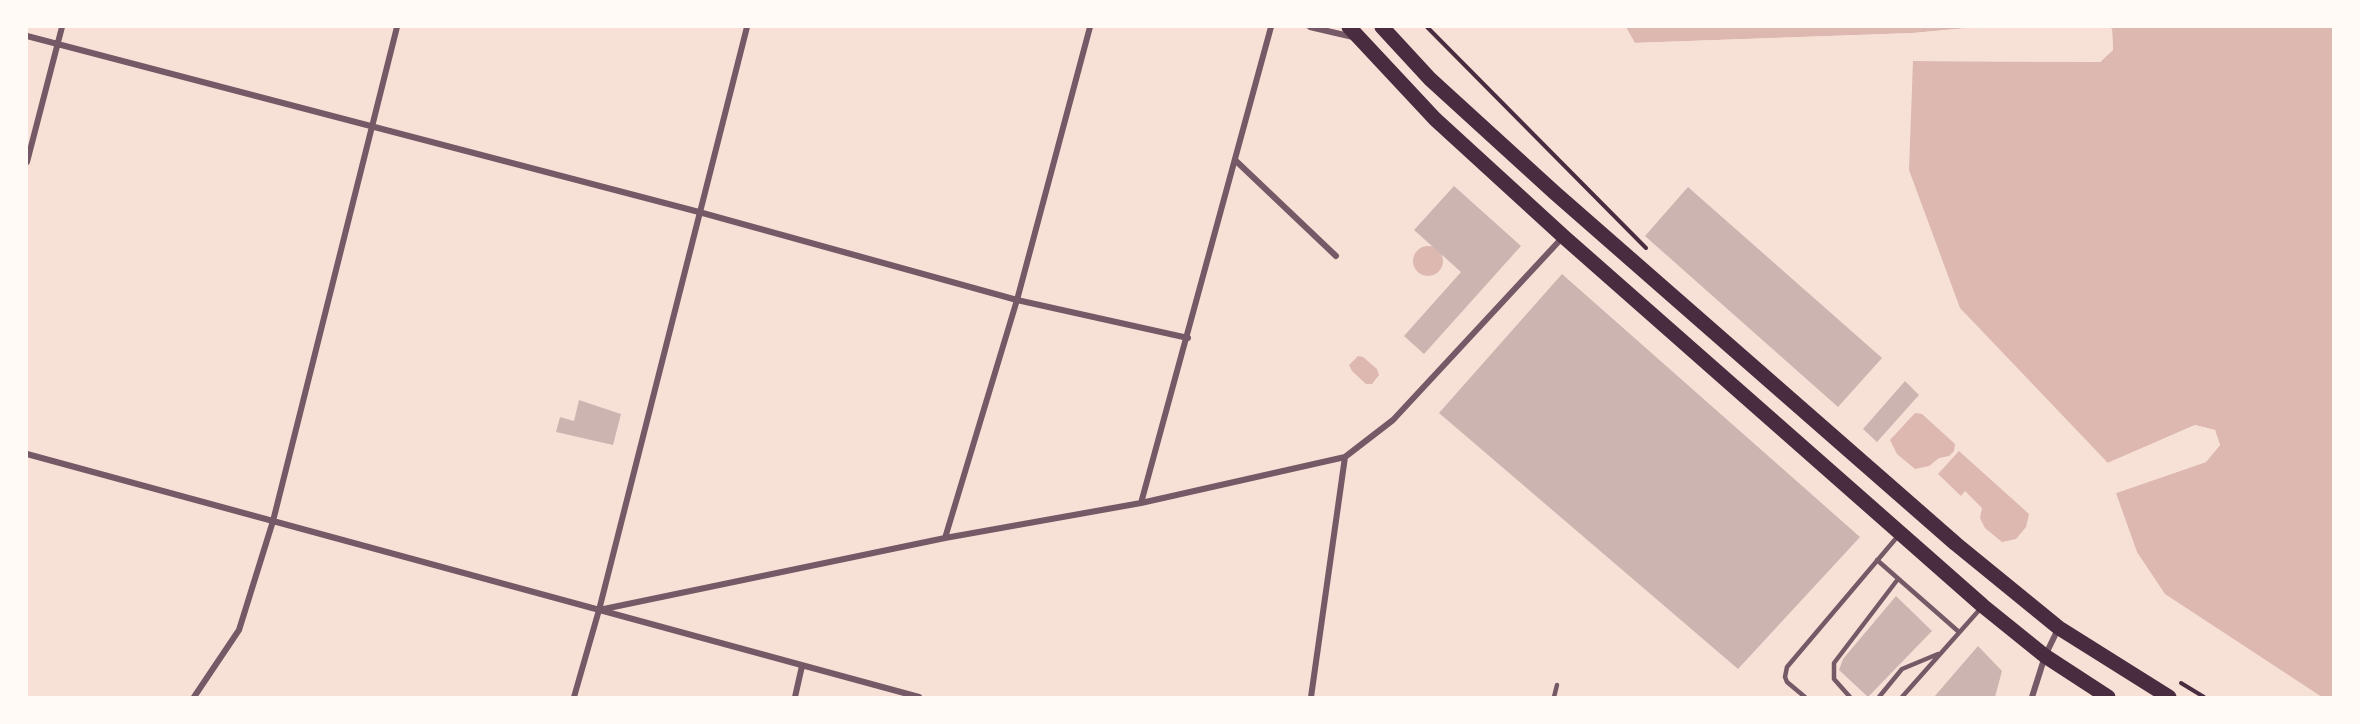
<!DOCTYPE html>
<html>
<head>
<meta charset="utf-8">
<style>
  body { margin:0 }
  #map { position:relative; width:2360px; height:724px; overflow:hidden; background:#f7e1d7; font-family:"Open Sans",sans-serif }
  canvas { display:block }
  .frame { position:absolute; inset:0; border:28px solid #fffaf5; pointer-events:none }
</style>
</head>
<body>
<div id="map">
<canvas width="2360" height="724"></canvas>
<div class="frame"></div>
</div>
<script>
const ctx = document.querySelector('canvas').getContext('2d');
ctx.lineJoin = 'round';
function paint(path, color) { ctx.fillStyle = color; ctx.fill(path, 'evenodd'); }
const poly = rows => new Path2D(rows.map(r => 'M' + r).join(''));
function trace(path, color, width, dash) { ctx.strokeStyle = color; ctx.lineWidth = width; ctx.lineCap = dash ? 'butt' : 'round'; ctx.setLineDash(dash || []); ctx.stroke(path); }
paint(poly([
  [1626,27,1978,27,1913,33,1635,43],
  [2109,27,2333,27,2333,697,2322,697,2165,594,2137,552,2116,493,2206,462,2220,445,2215,430,2195,425,2108,463,1960,308,1909,170,1913,61,2100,62,2113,50,2112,29],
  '1413 261a15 15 0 1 1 30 0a15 15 0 1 1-30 0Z',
  [1358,356,1363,357,1377,369,1379,375,1372,384,1366,384,1352,371,1349,365],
  [1915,413,1922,414,1955,444,1954,451,1949,456,1939,458,1929,466,1915,469,1897,454,1890,440],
  [1959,451,2029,514,2026,527,2016,539,2002,542,1985,528,1980,518,1982,508,1965,491,1961,496,1938,474]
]), '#dcb8b0');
paint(poly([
  [1978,27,1981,27,1979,30,1913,36,1635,46,1631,43,1913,33],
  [2106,27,2112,29,2113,50,2100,62,1910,61,1913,58,2099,59,2110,49,2109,30],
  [2195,425,2215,430,2220,445,2206,462,2113,494,2115,490,2204,459,2216,444,2213,433,2195,428,2109,465,2105,464]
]), '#f7e1d7');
paint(poly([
  [1454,186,1521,246,1424,354,1404,336,1461,272,1414,230],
  [1688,187,1882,358,1838,407,1645,236],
  [1562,274,1860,537,1738,669,1439,413],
  [1905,381,1919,395,1877,442,1863,429],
  [579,400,621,414,613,445,556,432,560,417,574,421],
  [1896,596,1932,631,1868,697,1839,670,1843,659],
  [1978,646,2002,671,1995,697,1934,697]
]), '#ccb4b1');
trace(poly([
  [1427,27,1646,248],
  [2181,683,2204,697]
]), '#4a2c40', 4);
trace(poly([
  [1877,560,1959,632],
  [1554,697,1557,685],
  [1805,697,1787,682,1785,677,1787,667,1898,536],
  [1850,697,1834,679,1834,663,1898,579],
  [1879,697,1902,669,1938,654],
  [1902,697,1981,608]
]), '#755966', 4.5);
trace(poly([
  [1310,27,1353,37],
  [27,36,699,212,1017,300,1188,338],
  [1235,160,1336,256],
  [27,162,62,27],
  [27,454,919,697],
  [1141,503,1271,27],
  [945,538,1017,300,1090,27],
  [599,610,945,538,1141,503,1345,457,1393,420,1562,238],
  [194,697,239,630,273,521,397,27],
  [574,697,599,610,747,27],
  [795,697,802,666],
  [1311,697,1345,457],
  [2032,697,2045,656,2058,629]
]), '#755966', 6);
trace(poly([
  [1349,27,1435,119,1564,237,1983,606,2045,656,2108,697],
  [1382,27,1430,79,1555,193,1956,544,2059,628,2169,697]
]), '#4a2c40', 15);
</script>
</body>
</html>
